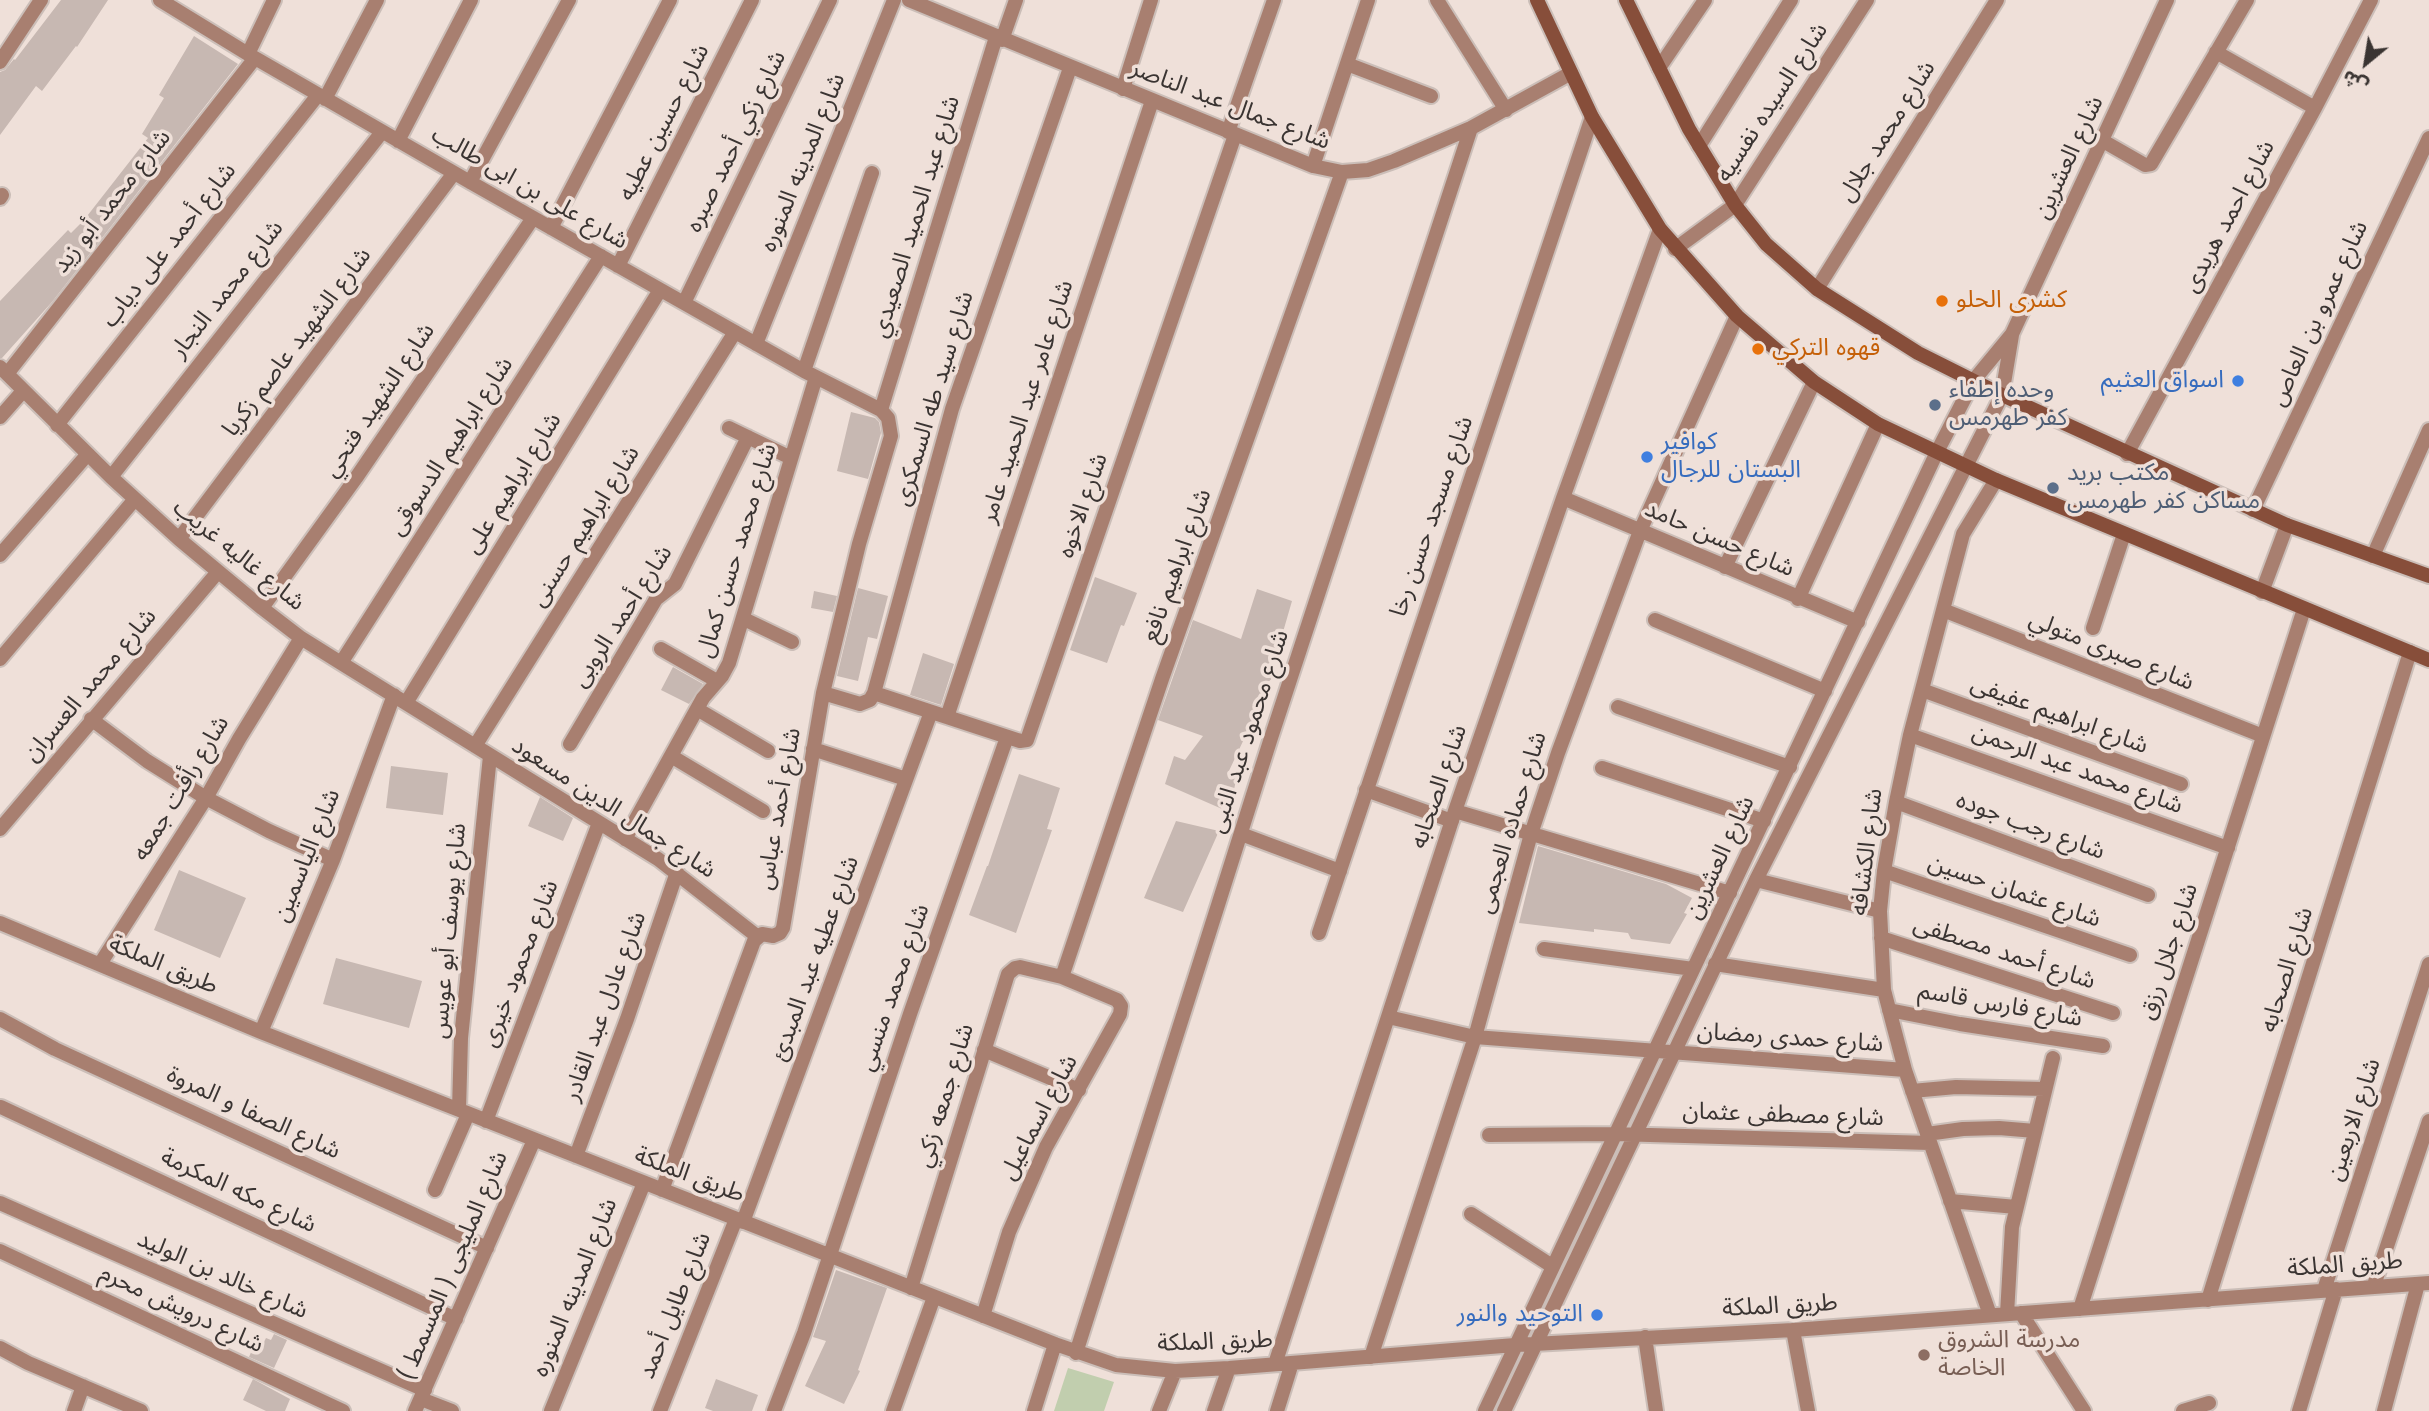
<!DOCTYPE html>
<html>
<head>
<meta charset="utf-8">
<style>
  body { margin:0 }
  #map { position:relative; width:2429px; height:1411px; overflow:hidden; background:#efe0d9; font-family:Jost,"Noto Sans Arabic",sans-serif }
  canvas { display:block }
  .north { position:absolute; left:2331px; top:28px; width:70px; height:70px; -webkit-text-stroke:5px #efe0d9; paint-order:stroke; rotate:210deg; font-size:19px; font-weight:700; line-height:28px; text-align:center; color:#3a3432 }
  .north::after { content:''; display:block; margin:auto; width:24px; height:32px; background:#3a3432; clip-path:polygon(50% 0,100% 100%,50% 72%,0 100%) }
</style>
</head>
<body>
<div id="map">
<canvas width="2429" height="1411"></canvas>
<div class="north">ش</div>
</div>
<script>
const ctx = document.querySelector('canvas').getContext('2d');
ctx.lineJoin = 'round';
function paint(path, color) { ctx.fillStyle = color; ctx.fill(path, 'evenodd'); }
const poly = rows => new Path2D(rows.map(r => 'M' + r).join(''));
function trace(path, color, width, dash) { ctx.strokeStyle = color; ctx.lineWidth = width; ctx.lineCap = dash ? 'butt' : 'round'; ctx.setLineDash(dash || []); ctx.stroke(path); }
function label(font, color, halo, rows, align = 'center') {
  ctx.font = font + ' Jost,"Noto Sans Arabic",sans-serif'; ctx.lineWidth = 7; ctx.setLineDash([]); ctx.textBaseline = 'middle'; ctx.strokeStyle = halo; ctx.fillStyle = color; for (const [text, x, y, turn = 0] of rows) {
    ctx.save(); ctx.translate(x, y); ctx.rotate((+turn || 0) * Math.PI / 180); ctx.textAlign = isNaN(turn) ? turn : align; if (halo) ctx.strokeText(text, 0, 0); ctx.fillText(text, 0, 0); ctx.restore();
  }
}
paint(poly([
  [1068,1368,1114,1382,1104,1411,1054,1411]
]), '#c1ceae');
paint(poly([
  [61,0,108,0,77,47,76,46,42,91,36,86,0,135,0,72,5,70,14,59,15,60],
  [194,36,238,64,52,302,2,358,0,358,0,301,68,230,71,233,84,220,148,138,142,134,164,98,159,95],
  [851,412,875,418,879,422,881,433,868,479,837,471],
  [1095,577,1137,593,1124,626,1121,625,1107,663,1070,650],
  [858,588,888,596,877,639,868,637,858,681,837,676],
  [1257,589,1292,601,1272,670,1278,673,1266,684,1269,686,1228,773,1237,776,1229,812,1165,784,1174,756,1185,760,1203,736,1158,720,1193,620,1241,639],
  [814,591,837,596,833,612,811,608],
  [923,653,954,664,941,705,910,695],
  [673,667,703,684,689,704,661,690],
  [391,766,448,773,443,815,386,808],
  [1019,774,1060,788,1047,829,1052,830,1016,933,969,915,987,866,988,866],
  [540,797,573,818,563,841,528,826],
  [1176,821,1219,831,1183,912,1144,898],
  [1538,846,1666,884,1692,898,1684,913,1687,914,1670,944,1631,939,1628,933,1594,929,1594,932,1519,923],
  [179,870,246,898,220,958,154,930],
  [336,958,422,981,409,1028,323,1004],
  [836,1270,887,1288,858,1370,860,1371,844,1404,805,1386,826,1341,813,1337],
  [274,1334,287,1340,274,1368,249,1357,255,1343,262,1346,266,1338,271,1340],
  [253,1379,290,1399,285,1411,266,1411,243,1400],
  [716,1379,758,1395,752,1411,713,1411,705,1408]
]), '#c7b8b2');
const street = poly([
  [160,0,248,54,470,182,804,371,881,410,888,418,891,436,859,544,823,693,783,928,780,933,773,936,762,934,754,941,662,1190],
  [909,0,1313,166,1342,172,1368,170,1394,161,1471,128,1571,73],
  [1437,0,1506,110],
  [1002,40,1016,0],
  [2216,52,2315,108],
  [248,54,274,0],
  [0,62,41,0],
  [1347,64,1431,96],
  [1659,68,1705,0],
  [1123,89,1151,0],
  [325,99,377,0],
  [1228,132,1274,0],
  [398,141,471,0],
  [2103,141,2145,165,2151,164,2247,0],
  [1699,146,1791,0],
  [1313,166,1368,0],
  [470,182,569,0],
  [0,198,2,195],
  [551,228,670,0],
  [1675,249,1735,205,1867,0],
  [618,266,752,0],
  [1817,289,1997,0],
  [684,303,830,0],
  [756,344,894,0],
  [0,367,111,477,179,539,262,608,301,638,341,663,658,859,758,937],
  [804,371,872,173],
  [7,374,255,58],
  [881,410,996,37],
  [0,417,23,391],
  [57,425,318,95],
  [729,428,791,458],
  [2127,454,2315,108,2371,0],
  [111,477,382,132],
  [1563,498,1858,622],
  [2253,510,2429,138],
  [179,539,454,173],
  [0,555,87,455],
  [2373,556,2429,430],
  [1725,567,1814,382],
  [2262,592,2287,525],
  [1798,599,1878,424],
  [262,608,356,478,533,218],
  [1943,610,2263,736],
  [744,619,792,642],
  [1655,620,1825,691],
  [2093,628,2124,534],
  [661,649,717,681],
  [0,659,135,499],
  [341,663,601,256],
  [1922,690,2181,784],
  [823,693,860,704,870,700,874,693,952,409,1070,68],
  [874,693,1020,741,1027,740,1235,135],
  [406,703,660,290],
  [1618,707,1790,767],
  [697,709,768,751],
  [947,717,1152,101],
  [91,719,147,761,206,798,269,831,333,860],
  [1910,735,2228,848],
  [570,744,656,599,675,584,748,437],
  [475,746,735,332],
  [813,749,906,779],
  [671,756,763,811],
  [1602,768,1764,821],
  [1366,790,1452,821],
  [1896,802,2148,895],
  [1455,811,1730,893],
  [0,829,217,573],
  [1241,834,1340,871],
  [625,839,703,698,722,676,729,663,816,377],
  [1884,871,2130,955],
  [1756,880,1880,911],
  [0,923,261,1032,1055,1344,1116,1365,1175,1371,1229,1368,1515,1345,1793,1330,2429,1283],
  [1319,933,1592,117],
  [1881,938,2113,1013],
  [1544,949,1693,969],
  [100,964,206,798,239,739,301,638],
  [1715,964,1884,990],
  [1062,977,1162,679,1342,172],
  [1889,1010,1960,1024,2103,1046],
  [1388,1017,1475,1037,1905,1070],
  [0,1019,55,1049,487,1248],
  [261,1032,333,860,394,695],
  [984,1050,1079,1090],
  [1912,1091,1956,1087,2045,1089],
  [1,1107,456,1319],
  [459,1110,461,1038,490,756],
  [486,1121,599,823],
  [1927,1134,1963,1129,1999,1128,2035,1131],
  [1489,1135,1615,1134,1930,1143],
  [576,1156,627,1019,677,872],
  [435,1190,468,1114],
  [1950,1201,2016,1207],
  [0,1203,425,1390],
  [1471,1214,1552,1266],
  [743,1222,931,712],
  [0,1251,343,1411],
  [2374,1285,2429,1121],
  [911,1288,1008,974,1015,968,1020,967,1062,977,1117,1000,1121,1006,1120,1014,1046,1147,1009,1232,983,1316],
  [2324,1290,2429,964],
  [2208,1300,2410,652],
  [2080,1309,2304,609],
  [2021,1313,2084,1411],
  [2007,1314,2012,1227,2053,1058],
  [1990,1315,1905,1070,1884,990,1880,911,1884,871,1896,802,1910,735,1963,534,1996,480],
  [1793,1330,1808,1411],
  [1645,1337,1656,1411],
  [0,1348,28,1363,141,1411],
  [1076,1353,1270,741,1471,128],
  [1371,1357,1475,1037,1531,834,1558,753,1640,531,1737,316],
  [1275,1364,1455,811,1563,498,1660,229],
  [421,1399,452,1411],
  [74,1411,83,1386],
  [415,1411,534,1140],
  [551,1411,644,1183],
  [660,1411,736,1219],
  [774,1411,804,1333,910,1014,1007,737],
  [893,1411,934,1297],
  [1034,1411,1055,1344],
  [1159,1411,1175,1371],
  [1214,1411,1229,1368],
  [1277,1411,1292,1363],
  [1485,1411,1937,452,1974,380,2012,334,2167,0],
  [1504,1411,1756,880,2002,395,2012,335],
  [2183,1411,2209,1403],
  [2299,1411,2336,1289],
  [2384,1411,2418,1284]
]);
const secondary = poly([
  [1537,0,1592,117,1660,229,1737,316,1814,382,1878,424,1996,480,2429,660],
  [1626,0,1689,129,1735,205,1766,244,1817,289,1918,353,2002,395,2287,525,2429,576]
]);
trace(street, '#cbbeb8', 18);
trace(secondary, '#cbbeb8', 18);
trace(street, '#a87f70', 14);
trace(secondary, '#874e3a', 14);
for (const [x, y, r, color] of [
  [1942,301,7,"#e8710a"],
  [1758,349,7,"#e8710a"],
  [2238,381,7,"#3f7fe0"],
  [1935,405,7,"#5c6f8a"],
  [1647,457,7,"#3f7fe0"],
  [2053,488,7,"#5c6f8a"],
  [1597,1315,7,"#3f7fe0"],
  [1924,1355,7,"#8d6e63"]
]) { const dot = new Path2D(); dot.arc(x, y, r, 0, 2 * Math.PI); ctx.fillStyle = color; ctx.fill(dot); trace(dot, '#efe0d9', 2.5); }
label('24px', '#3a3432', '#efe0d9', [
  ["شارع السيده نفسيه",1773,103,-57],
  ["شارع جمال عبد الناصر",1230,106,21],
  ["شارع حسين عطيه",665,123,-63],
  ["شارع محمد جلال",1888,132,-58],
  ["شارع زكي أحمد صبره",737,142,-64],
  ["شارع العشرين",2070,158,-65],
  ["شارع المدينه المنوره",804,163,-68],
  ["شارع على بن ابى طالب",529,189,30],
  ["شارع محمد أبو زيد",113,202,-52],
  ["شارع عبد الحميد الصعيدي",917,217,-73],
  ["شارع احمد هريدى",2230,217,-62],
  ["شارع أحمد على دياب",170,246,-52],
  ["شارع محمد النجار",228,290,-52],
  ["شارع عمرو بن العاص",2320,314,-65],
  ["شارع الشهيد عاصم زكريا",298,343,-53],
  ["شارع سيد طه السمكرى",935,399,-73],
  ["شارع الشهيد فتحي",380,401,-56],
  ["شارع عامر عبد الحميد عامر",1028,402,-72],
  ["شارع ابراهيم الدسوقى",452,447,-57],
  ["شارع ابراهيم على",514,484,-58],
  ["شارع الاخوه",1084,506,-71],
  ["شارع مسجد حسن رخا",1433,517,-71],
  ["شارع ابراهيم حسنى",586,527,-58],
  ["شارع حسن حامد",1719,540,23],
  ["شارع محمد حسن كمال",738,551,-73],
  ["شارع غاليه غريب",238,556,39],
  ["شارع ابراهيم نافع",1178,566,-70],
  ["شارع أحمد الروبى",623,617,-57],
  ["شارع صبرى متولي",2111,652,22],
  ["شارع محمد العسران",91,686,-50],
  ["شارع ابراهيم عفيفى",2059,716,20],
  ["شارع محمود عبد النبى",1250,732,-72],
  ["شارع محمد عبد الرحمن",2077,770,20],
  ["شارع الصحابه",1440,787,-71],
  ["شارع رأفت جمعه",182,789,-59],
  ["شارع جمال الدين مسعود",613,809,33],
  ["شارع أحمد عباس",780,809,-80],
  ["شارع حماده العجمى",1513,823,-73],
  ["شارع رجب جوده",2030,827,20],
  ["شارع الكشافه",1868,852,-83],
  ["شارع الياسمين",308,856,-68],
  ["شارع العشرين",1721,858,-65],
  ["شارع عثمان حسين",2014,892,19],
  ["شارع يوسف أبو عويس",450,931,-85],
  ["شارع جلال رزق",2170,952,-72],
  ["شارع أحمد مصطفى",2004,954,18],
  ["شارع عطيه عبد المبدئ",816,959,-70],
  ["شارع محمود خيرى",521,964,-69],
  ["طريق الملكة",163,966,23],
  ["شارع الصحابه",2288,970,-73],
  ["شارع محمد منسي",895,988,-71],
  ["شارع فارس قاسم",2000,1006,10],
  ["شارع عادل عبد القادر",606,1007,-70],
  ["شارع حمدى رمضان",1790,1039,4],
  ["شارع جمعه زكي",946,1096,-73],
  ["شارع الصفا و المروة",253,1114,25],
  ["شارع مصطفى عثمان",1783,1116,2],
  ["شارع اسماعيل",1040,1118,-62],
  ["شارع الاربعين",2355,1120,-72],
  ["طريق الملكة",689,1176,21],
  ["شارع مكه المكرمة",238,1192,25],
  ["شارع المليجى ( المسمط )",454,1266,-67],
  ["طريق الملكة",2345,1266,-4],
  ["شارع خالد بن الوليد",222,1276,24],
  ["شارع المدينه المنوره",576,1288,-68],
  ["شارع طايل أحمد",676,1306,-68],
  ["طريق الملكة",1780,1307,-3],
  ["شارع درويش محرم",181,1310,25],
  ["طريق الملكة",1215,1343,-2]
]);
label('24px', '#c56008', '#efe0d9', [
  ["كشرى الحلو",1956,301],
  ["قهوه التركي",1772,349]
], 'left');
label('24px', '#366cbe', '#efe0d9', [
  ["اسواق العثيم",2224,381],
  ["كوافير",1661,443,"left"],
  ["البستان للرجال",1661,471,"left"],
  ["التوحيد والنور",1583,1315]
], 'right');
label('24px', '#4e5e75', '#efe0d9', [
  ["وحده إطفاء",1949,391],
  ["كفر طهرمس",1949,419],
  ["مكتب بريد",2067,474],
  ["مساكن كفر طهرمس",2067,502]
], 'left');
label('24px', '#785e54', '#efe0d9', [
  ["مدرسة الشروق",1938,1341],
  ["الخاصة",1938,1369]
], 'left');
</script>
</body>
</html>
